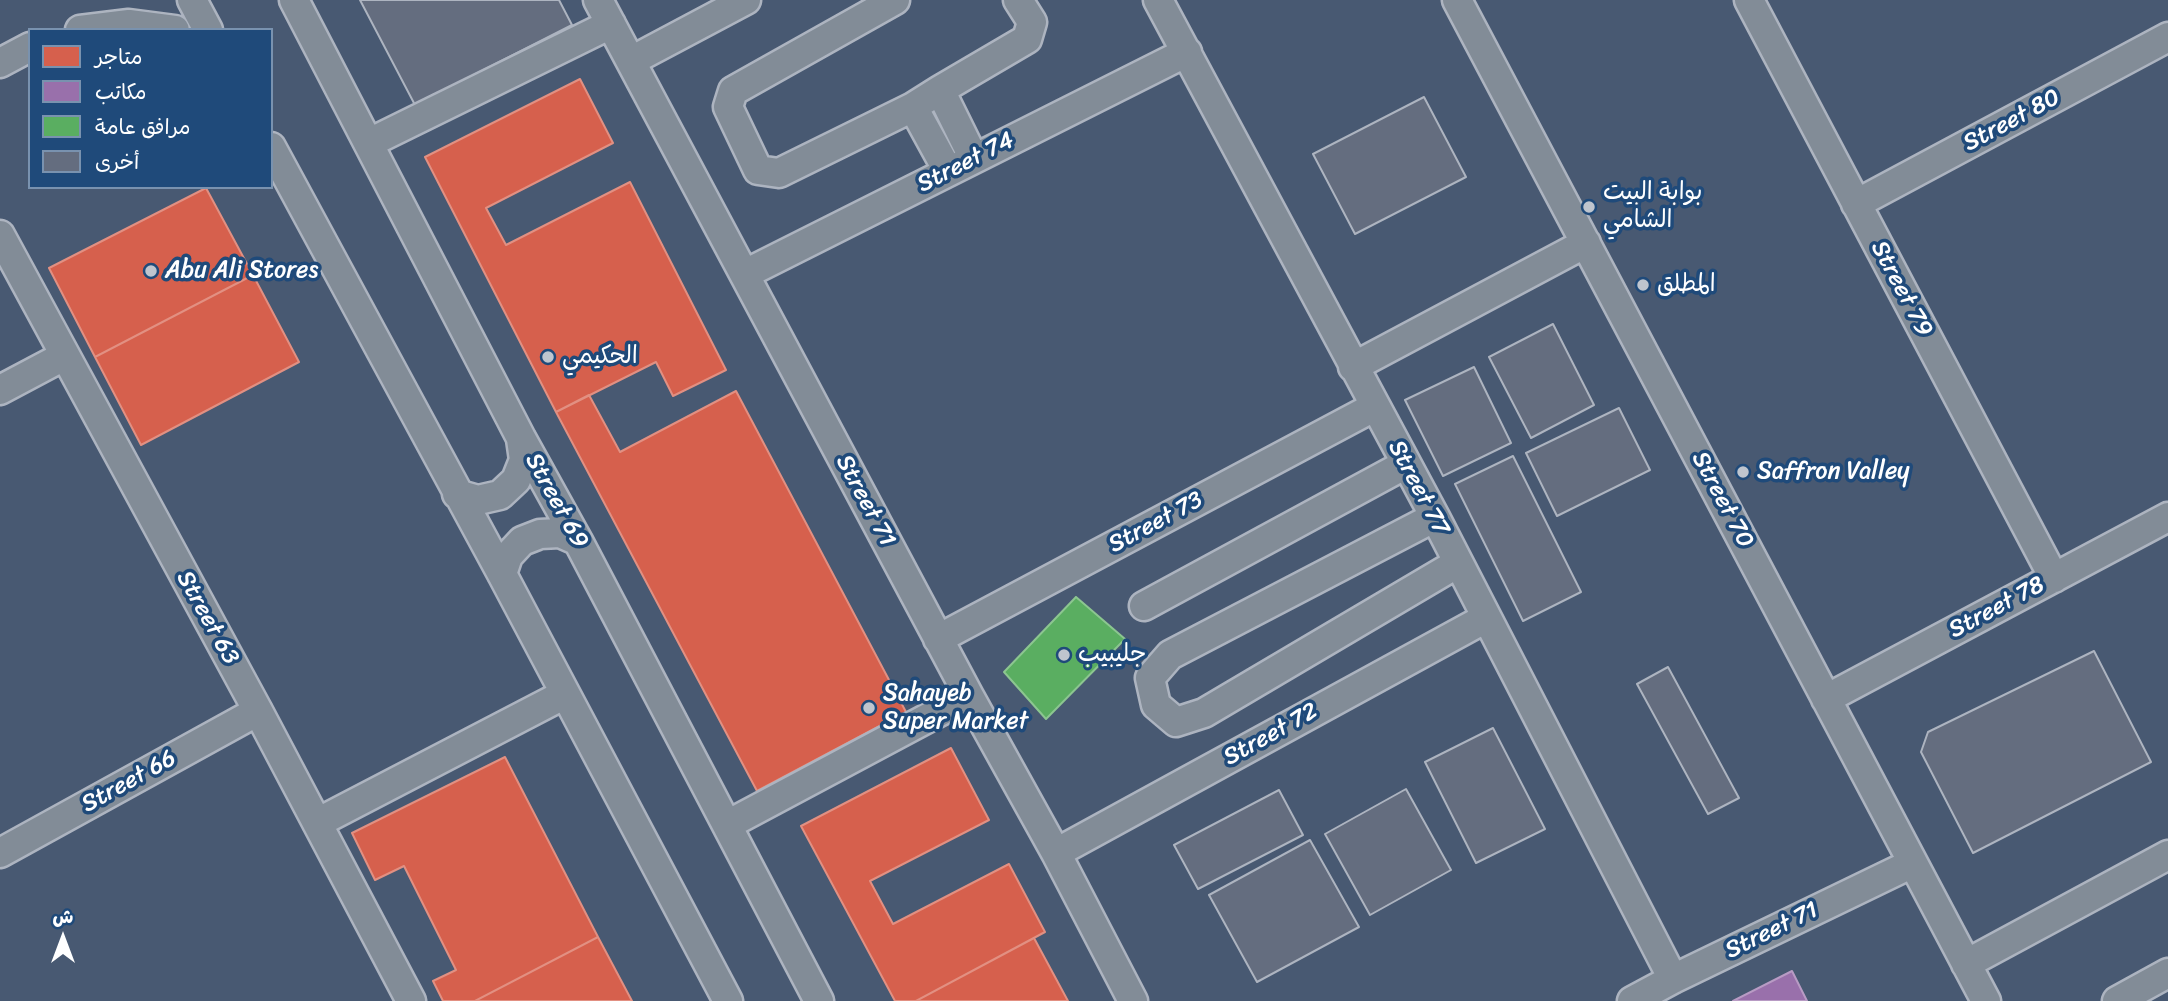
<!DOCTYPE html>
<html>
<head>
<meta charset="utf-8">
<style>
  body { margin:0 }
  #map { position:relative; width:2168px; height:1001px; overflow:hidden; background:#485972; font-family:Sriracha,"Playpen Sans Arabic",sans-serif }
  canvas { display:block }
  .legend { position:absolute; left:28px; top:28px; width:245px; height:161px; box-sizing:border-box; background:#1f4a7a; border:2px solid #7992af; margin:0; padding:9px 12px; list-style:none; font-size:21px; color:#fff }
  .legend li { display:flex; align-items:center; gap:14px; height:35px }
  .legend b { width:35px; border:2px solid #7992af }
  .north { position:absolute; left:28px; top:903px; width:70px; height:70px; -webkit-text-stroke:5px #1f4a7a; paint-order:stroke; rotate:0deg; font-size:19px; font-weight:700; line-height:28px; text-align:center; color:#fff }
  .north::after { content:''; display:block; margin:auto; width:24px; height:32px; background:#fff; clip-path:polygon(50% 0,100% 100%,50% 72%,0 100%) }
</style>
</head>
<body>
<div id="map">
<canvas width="2168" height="1001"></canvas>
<ul class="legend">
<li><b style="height:19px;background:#d6604d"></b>متاجر</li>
<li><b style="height:19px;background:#9970ab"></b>مكاتب</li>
<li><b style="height:19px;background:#5aae61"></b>مرافق عامة</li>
<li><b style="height:19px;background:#646d7f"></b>أخرى</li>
</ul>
<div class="north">ش</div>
</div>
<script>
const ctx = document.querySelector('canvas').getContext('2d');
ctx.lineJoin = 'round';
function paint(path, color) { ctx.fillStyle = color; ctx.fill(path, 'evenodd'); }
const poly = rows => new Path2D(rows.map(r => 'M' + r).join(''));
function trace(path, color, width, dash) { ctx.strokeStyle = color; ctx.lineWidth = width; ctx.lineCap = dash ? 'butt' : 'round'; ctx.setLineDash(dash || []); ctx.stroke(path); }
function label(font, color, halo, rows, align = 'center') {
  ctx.font = font + ' Sriracha,"Playpen Sans Arabic",sans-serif'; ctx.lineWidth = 7; ctx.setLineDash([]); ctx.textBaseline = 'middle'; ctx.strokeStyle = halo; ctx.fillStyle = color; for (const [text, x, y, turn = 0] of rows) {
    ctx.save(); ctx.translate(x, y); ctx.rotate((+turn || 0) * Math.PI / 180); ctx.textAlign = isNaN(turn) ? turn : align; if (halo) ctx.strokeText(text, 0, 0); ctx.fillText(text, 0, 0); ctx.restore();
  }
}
const shops = poly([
  [580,79,613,143,486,208,506,245,630,182,726,370,673,396,656,362,556,412,425,157,580,79],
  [206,188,253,275,95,357,49,268,206,188],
  [253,275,299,362,141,445,95,357,253,275],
  [736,391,906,712,757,791,556,412,589,395,620,452,736,391],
  [951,748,989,820,870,881,893,924,1009,864,1045,932,916,1001,895,1001,801,826,951,748],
  [505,757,598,937,475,1001,443,1001,433,981,456,970,404,866,375,880,352,833,505,757],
  [598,937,632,1001,475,1001,598,937],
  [1034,938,1068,1001,916,1001,1034,938]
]);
paint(shops, '#d6604d');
trace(shops, '#e29082', 2);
const offices = poly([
  [1792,971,1807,1001,1733,1001,1792,971]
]);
paint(offices, '#9970ab');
trace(offices, '#b89bc4', 2);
const public = poly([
  [1076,597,1125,639,1046,719,1004,672,1076,597]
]);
paint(public, '#5aae61');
trace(public, '#8cc690', 2);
const building = poly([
  [360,0,559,0,572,25,415,105,360,0],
  [1424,97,1466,177,1355,234,1313,154,1424,97],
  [1553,324,1594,405,1531,438,1489,357,1553,324],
  [1474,367,1511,443,1443,476,1405,400,1474,367],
  [1619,408,1650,470,1557,516,1526,453,1619,408],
  [1513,456,1581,592,1523,621,1455,484,1513,456],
  [2094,651,2151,762,1973,853,1921,752,1928,732,2094,651],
  [1668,667,1739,798,1708,814,1637,684,1668,667],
  [1493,728,1545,829,1476,863,1425,762,1493,728],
  [1406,789,1451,870,1370,915,1325,834,1406,789],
  [1279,790,1303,835,1198,889,1174,845,1279,790],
  [1310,840,1359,927,1257,982,1209,895,1310,840]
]);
paint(building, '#646d7f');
trace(building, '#adb4c0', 2);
const minor = poly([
  [192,0,208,30],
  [294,0,521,438,578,541,819,1001],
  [598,0,969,696,1056,853,1133,1001],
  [895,0,733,91,728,107,758,170,779,173,913,107,940,90],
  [1158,0,1435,517,1673,979],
  [1457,0,1986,1001],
  [1749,0,2054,578],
  [80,30,129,24,175,30],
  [631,61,746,0],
  [0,63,30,47],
  [913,107,948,171],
  [369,143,611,24],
  [271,147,502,574,728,1001],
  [974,159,940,90,1027,39,1032,22,1018,0],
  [1856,204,2168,37],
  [0,235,258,711,411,1001],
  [745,274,1187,52],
  [1353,367,1586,243],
  [0,390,64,356],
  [457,494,478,500,500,495,516,480,524,460,521,439],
  [1435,517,1170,655,1150,678,1156,705,1176,722,1204,713,1458,563],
  [502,574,508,556,522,541,540,534,560,533,578,541],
  [1144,606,1406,464],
  [938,639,1374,407],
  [1826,699,2168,517],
  [317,823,565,694],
  [727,825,969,696],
  [0,853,258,711],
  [1056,853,1486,618],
  [1966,964,2168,855],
  [1632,1001,1673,979,1913,863],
  [2117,1001,2168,973]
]);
trace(minor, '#adb4c0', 33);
trace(minor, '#828c97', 28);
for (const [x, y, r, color] of [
  [1589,207,7,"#bfc5ce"],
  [151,271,7,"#bfc5ce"],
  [1643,285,7,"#bfc5ce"],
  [548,357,7,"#bfc5ce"],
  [1743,472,7,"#bfc5ce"],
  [1064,655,7,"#bfc5ce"],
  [869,708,7,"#bfc5ce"]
]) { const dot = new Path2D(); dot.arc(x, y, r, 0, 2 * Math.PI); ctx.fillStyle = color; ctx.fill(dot); trace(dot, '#1f4a7a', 2.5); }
label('24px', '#fff', '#1f4a7a', [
  ["Street 80",2012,121,-28],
  ["Street 74",966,163,-27],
  ["Street 79",1901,289,62],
  ["Street 77",1418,488,62],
  ["Street 70",1722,500,62],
  ["Street 69",556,501,61],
  ["Street 71",865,501,62],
  ["Street 73",1156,523,-28],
  ["Street 78",1997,608,-28],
  ["Street 63",207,618,61],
  ["Street 72",1271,735,-29],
  ["Street 66",129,782,-29],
  ["Street 71",1772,931,-26]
]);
label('24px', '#fff', '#1f4a7a', [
  ["بوابة البيت",1603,193],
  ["الشامي",1603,221],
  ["Abu Ali Stores",165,271],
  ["المطلق",1657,285],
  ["الحكيمي",562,357],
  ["Saffron Valley",1757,472],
  ["جليبيب",1078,655],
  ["Sahayeb",883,694],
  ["Super Market",883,722]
], 'left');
</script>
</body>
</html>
